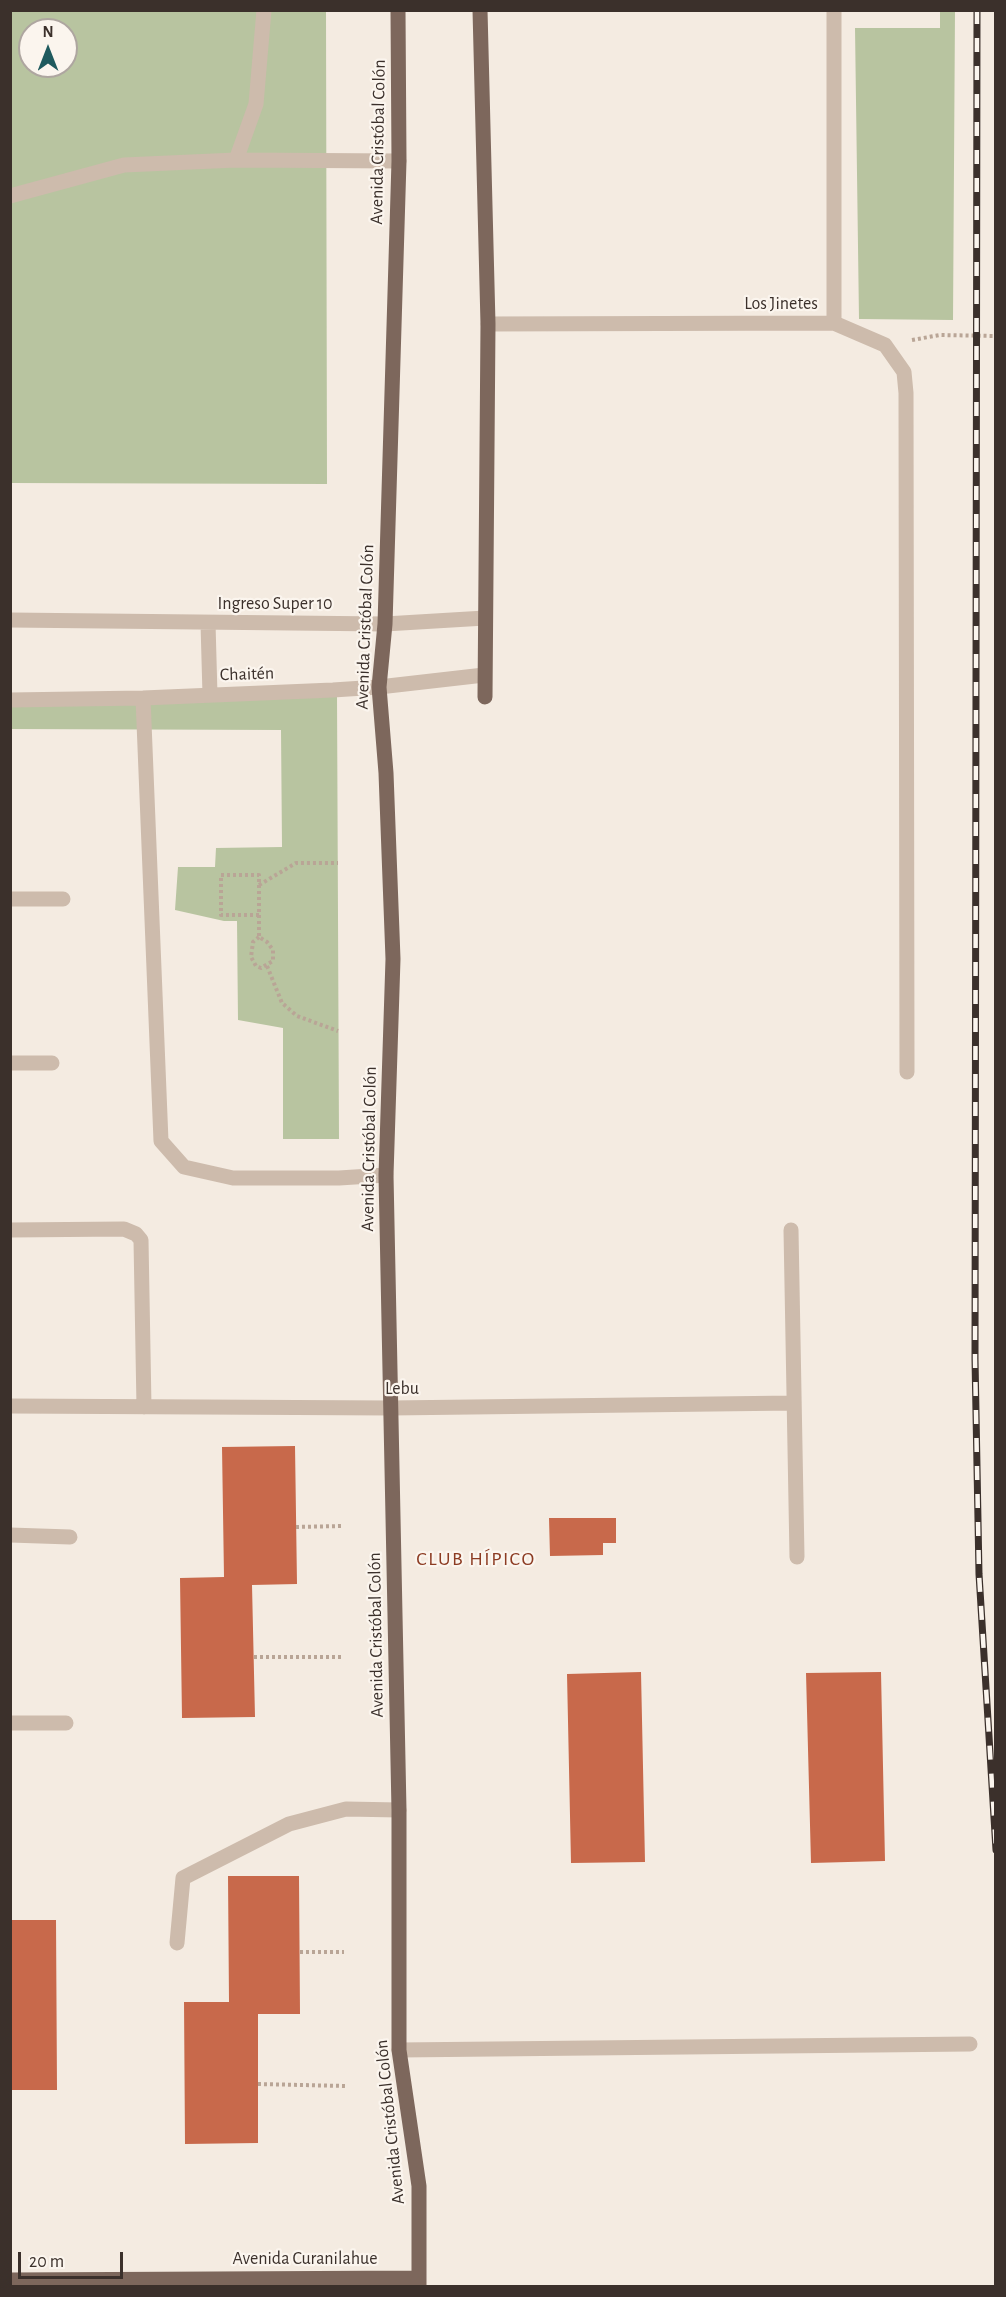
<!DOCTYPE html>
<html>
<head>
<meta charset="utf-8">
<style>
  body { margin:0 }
  #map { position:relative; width:1006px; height:2297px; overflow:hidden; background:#f4ebe1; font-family:"Alegreya Sans",sans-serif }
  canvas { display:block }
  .frame { position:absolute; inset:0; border:12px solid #3b302b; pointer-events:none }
  .north { position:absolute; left:18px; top:18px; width:60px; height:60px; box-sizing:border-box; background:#fbf5ee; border:2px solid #aea6a0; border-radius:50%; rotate:0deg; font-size:16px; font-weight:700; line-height:24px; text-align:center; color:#3b302b }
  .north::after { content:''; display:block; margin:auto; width:21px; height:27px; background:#1f5a5e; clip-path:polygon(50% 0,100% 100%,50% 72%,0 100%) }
  .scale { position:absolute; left:18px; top:2252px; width:105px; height:27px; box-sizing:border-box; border:3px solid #3b302b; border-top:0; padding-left:8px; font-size:18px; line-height:21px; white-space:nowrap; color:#3b302b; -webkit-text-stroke:4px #fbf5ee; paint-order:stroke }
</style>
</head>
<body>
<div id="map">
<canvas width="1006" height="2297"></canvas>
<div class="frame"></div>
<div class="north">N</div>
<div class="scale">20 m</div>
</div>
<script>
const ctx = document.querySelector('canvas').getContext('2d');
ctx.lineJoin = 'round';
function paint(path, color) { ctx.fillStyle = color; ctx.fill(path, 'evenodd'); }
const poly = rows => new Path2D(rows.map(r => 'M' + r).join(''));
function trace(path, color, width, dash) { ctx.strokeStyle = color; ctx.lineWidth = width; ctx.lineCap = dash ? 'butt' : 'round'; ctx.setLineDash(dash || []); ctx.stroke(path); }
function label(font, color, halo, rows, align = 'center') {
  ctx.font = font + ' "Alegreya Sans",sans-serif'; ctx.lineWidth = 4.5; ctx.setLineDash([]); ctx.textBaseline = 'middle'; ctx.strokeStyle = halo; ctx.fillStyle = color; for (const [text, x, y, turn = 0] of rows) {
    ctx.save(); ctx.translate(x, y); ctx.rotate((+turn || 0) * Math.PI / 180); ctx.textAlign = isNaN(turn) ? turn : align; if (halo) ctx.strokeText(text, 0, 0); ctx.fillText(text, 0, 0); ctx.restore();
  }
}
paint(poly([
  [10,11,326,11,327,484,11,483],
  [30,30,66,30,66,66,30,66],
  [940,11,955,11,953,320,859,319,855,28,940,28],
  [337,695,339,1139,283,1139,283,1028,238,1020,237,921,224,921,175,910,178,867,215,867,216,848,282,847,281,730,11,729,11,696]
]), '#b8c4a0');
paint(poly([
  [295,1446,297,1584,252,1585,255,1717,182,1718,180,1578,224,1577,222,1447],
  [549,1518,616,1518,616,1543,603,1543,603,1555,550,1556],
  [641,1672,645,1862,571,1863,567,1674],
  [881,1672,885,1861,811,1863,806,1673],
  [228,1876,299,1876,300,2014,258,2014,258,2143,185,2144,184,2002,229,2002],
  [10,1920,56,1920,57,2090,10,2090]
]), '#c8694b');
trace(poly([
  [912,340,940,335,996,336],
  [259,885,259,915,221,915,221,875,259,875,259,885,296,863,338,863],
  [259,915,259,937,267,942,273,950,273,961,261,968,256,966,251,957,253,942,259,937],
  [267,966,282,1003,297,1016,338,1031],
  [296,1527,341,1526],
  [254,1657,342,1657],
  [300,1952,344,1952],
  [258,2084,345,2086]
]), '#b9a596', 4, [3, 3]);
trace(poly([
  [236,160,256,104,264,10],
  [10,196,124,165,236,160,399,161],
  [834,323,834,10],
  [488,324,834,323,885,345,904,372,906,393,907,1072],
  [10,620,385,624,485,618],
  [208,623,210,695],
  [143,698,161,1141,184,1167,233,1178,339,1178,386,1175],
  [10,700,143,698,333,690,379,687,484,675],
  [10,899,63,899],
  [10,1063,52,1063],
  [10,1230,124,1229,136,1234,141,1240,144,1407],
  [791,1230,797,1557],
  [10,1406,391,1408,794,1403],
  [10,1535,70,1537],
  [10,1723,66,1723],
  [177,1943,183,1878,289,1824,346,1809,399,1810],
  [399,2050,970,2044]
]), '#cdbbac', 15);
trace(poly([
  [398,10,399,161,385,624,379,687,386,773,393,959,386,1175,399,1810,399,2050,419,2186,419,2286],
  [480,10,488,324,485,697],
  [10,2280,419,2278]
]), '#7d675c', 15);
const rail = poly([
  [977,10,975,1359,979,1574,996,1850]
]);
trace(rail, '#3b302b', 7);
trace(rail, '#fbf5ee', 4.5, [14]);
label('18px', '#3b302b', '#fbf5ee', [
  ["Avenida Cristóbal Colón",378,142,-89],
  ["Los Jinetes",781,304],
  ["Ingreso Super 10",275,604],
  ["Avenida Cristóbal Colón",365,627,-88],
  ["Chaitén",247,674,-2],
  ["Avenida Cristóbal Colón",369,1149,-89],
  ["Lebu",402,1389],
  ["Avenida Cristóbal Colón",376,1635,-91],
  ["Avenida Cristóbal Colón",390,2122,-96],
  ["Avenida Curanilahue",305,2259]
]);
ctx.letterSpacing = '1.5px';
label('20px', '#8c3b22', '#fbf5ee', [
  ["CLUB HÍPICO",476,1559]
]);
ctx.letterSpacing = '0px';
</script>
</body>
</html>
